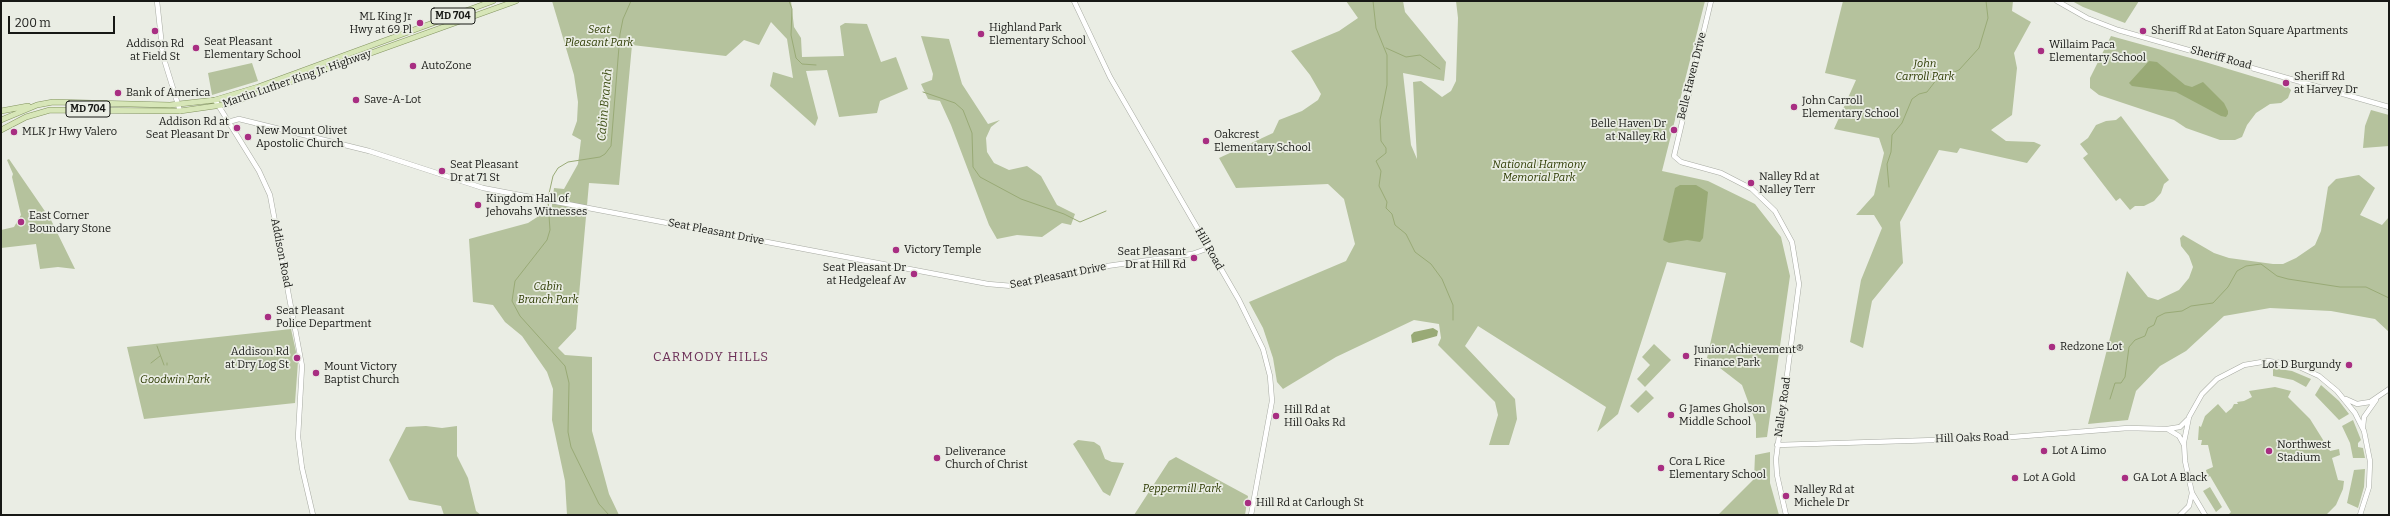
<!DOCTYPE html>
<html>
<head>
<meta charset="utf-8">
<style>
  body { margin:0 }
  #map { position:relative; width:2390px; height:516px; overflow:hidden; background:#eaede4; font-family:Bitter,serif }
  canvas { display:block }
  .frame { position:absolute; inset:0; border:2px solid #171815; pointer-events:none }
  .scale { position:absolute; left:8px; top:16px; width:107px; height:18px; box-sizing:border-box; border:2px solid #171815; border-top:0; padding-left:5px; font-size:12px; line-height:14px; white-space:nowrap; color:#171815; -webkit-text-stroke:3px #eaede4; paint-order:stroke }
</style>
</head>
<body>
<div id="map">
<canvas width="2390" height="516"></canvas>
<div class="frame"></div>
<div class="scale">200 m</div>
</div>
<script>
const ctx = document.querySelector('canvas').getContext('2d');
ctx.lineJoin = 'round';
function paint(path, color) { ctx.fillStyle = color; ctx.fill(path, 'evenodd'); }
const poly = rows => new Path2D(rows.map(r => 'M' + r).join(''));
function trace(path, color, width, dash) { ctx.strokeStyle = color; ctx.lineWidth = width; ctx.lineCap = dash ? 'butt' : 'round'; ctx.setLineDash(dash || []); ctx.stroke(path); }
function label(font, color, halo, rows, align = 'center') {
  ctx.font = font + ' Bitter,serif'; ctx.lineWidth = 3.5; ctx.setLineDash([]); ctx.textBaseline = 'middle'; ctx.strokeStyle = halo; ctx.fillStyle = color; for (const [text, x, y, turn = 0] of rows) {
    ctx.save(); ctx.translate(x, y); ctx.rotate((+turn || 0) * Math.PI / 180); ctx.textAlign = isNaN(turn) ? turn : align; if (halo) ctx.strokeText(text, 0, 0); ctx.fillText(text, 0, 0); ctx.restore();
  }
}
paint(poly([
  [552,1,791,1,794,27,801,38,802,57,844,56,840,26,845,23,867,24,881,62,896,57,908,89,880,101,877,113,839,117,827,70,806,71,818,118,815,126,770,86,773,72,793,78,787,39,771,22,759,45,744,40,726,56,632,45,619,185,589,183,576,329,558,348,565,355,592,357,592,431,609,494,619,515,567,515,565,481,552,420,553,389,547,372,522,336,505,322,493,305,473,302,469,239,528,223,542,214,551,213,554,188,564,189,578,164,581,140,572,135,577,121,578,102,574,75],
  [1346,1,1403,1,1405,12,1446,62,1444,81,1403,73,1411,145,1417,159,1413,82,1421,81,1442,97,1451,91,1456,81,1458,18,1456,1,1705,1,1662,171,1708,181,1755,204,1781,237,1790,276,1767,437,1756,438,1756,423,1742,385,1707,358,1726,273,1667,262,1618,414,1597,432,1606,407,1478,326,1465,346,1515,399,1517,419,1509,445,1489,445,1498,415,1495,402,1438,345,1441,338,1439,324,1414,320,1336,357,1283,389,1277,382,1273,358,1263,328,1249,302,1346,261,1355,244,1344,199,1328,184,1236,188,1219,158,1273,133,1279,120,1302,111,1318,100,1321,94,1310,75,1291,51,1339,31,1358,18],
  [1843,1,2013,1,2012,11,2031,22,2014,53,2017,68,2012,115,1991,130,2006,141,2034,142,2041,145,2027,163,1960,148,1957,153,1939,150,1900,222,1903,263,1872,301,1863,348,1850,342,1861,280,1882,228,1874,215,1856,215,1874,195,1884,153,1879,138,1834,129,1856,80,1825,73],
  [2072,1,2139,1,2125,23,2083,7],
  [921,36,949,39,962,84,988,124,1000,120,991,127,986,138,987,152,994,163,1009,170,1027,166,1041,176,1057,205,1075,214,1071,225,1062,223,1042,237,1017,235,997,239,989,225,951,125,940,101,928,99,921,84,932,80,933,74],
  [2111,36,2205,62,2288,87,2291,90,2288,98,2281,103,2270,104,2256,113,2247,125,2242,137,2235,140,2220,140,2186,128,2174,120,2099,95,2090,88,2090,78],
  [252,63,258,81,212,95,208,73],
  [2371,110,2389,115,2389,146,2363,148,2365,126],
  [2121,116,2169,180,2164,184,2161,193,2154,201,2144,206,2135,206,2130,210,2120,198,2116,201,2083,158,2088,154,2080,144,2088,138,2096,125,2106,121,2116,120],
  [9,159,51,220,75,269,58,267,40,269,36,244,1,248,1,230,14,227,21,215,12,177,13,174,7,160],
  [2359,175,2375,188,2360,215,2382,225,2389,217,2389,332,2375,319,2331,311,2270,308,2224,316,2186,351,2160,366,2136,391,2128,420,2088,424,2127,271,2148,297,2158,300,2179,290,2189,278,2193,267,2189,256,2181,246,2180,238,2183,235,2214,253,2229,258,2273,264,2283,264,2296,258,2315,245,2321,231,2328,187,2336,179],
  [291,329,298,361,295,403,144,419,127,347],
  [1654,344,1671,360,1645,387,1637,379,1650,365,1642,357],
  [2273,368,2292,371,2311,379,2306,387,2293,380,2273,376],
  [2321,385,2339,401,2349,414,2339,420,2315,395],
  [2275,387,2291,391,2288,397,2310,419,2330,451,2339,449,2340,455,2332,458,2338,480,2344,481,2343,489,2336,505,2326,515,2228,515,2231,512,2210,476,2208,477,2206,470,2213,467,2208,445,2201,445,2202,440,2198,440,2199,426,2201,427,2205,416,2218,404,2226,413,2232,408,2234,404,2238,404,2237,402,2244,401,2252,397,2249,391],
  [1646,390,1654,398,1638,413,1630,406],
  [2353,420,2361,440,2358,443,2358,447,2363,448,2365,458,2353,458,2350,443,2342,426],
  [426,426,442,428,457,426,457,456,468,478,476,511,481,515,444,515,441,506,409,500,389,460,406,427],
  [1078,440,1094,442,1100,446,1105,459,1112,462,1124,463,1110,496,1103,492,1073,444],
  [1770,452,1770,483,1779,515,1718,515,1754,479,1755,455],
  [1176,457,1248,496,1245,515,1134,515,1169,461],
  [2365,469,2364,487,2358,508,2347,503,2354,470],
  [2210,487,2222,507,2216,512,2203,491]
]), '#b5c29d');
paint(poly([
  [2149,61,2157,62,2185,85,2192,87,2203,82,2224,103,2228,111,2228,114,2226,117,2221,116,2176,92,2132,86,2129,83],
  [1680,185,1696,185,1708,192,1703,238,1700,242,1687,240,1669,243,1663,240,1675,188],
  [1433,328,1438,331,1437,336,1412,343,1411,335,1414,332]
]), '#99aa76');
trace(poly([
  [789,1,792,9,791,35,796,58,802,64,816,65],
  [1373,1,1376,28,1387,55,1387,85,1380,120,1381,141,1386,148,1386,153,1376,161,1381,171,1379,186,1387,202,1386,208,1392,214,1395,225,1406,234,1415,252,1431,264,1442,279,1453,305,1453,320],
  [1386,48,1406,57,1420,55,1440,69],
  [923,92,955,103,963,110,972,133,973,167,980,177,1021,199,1064,214,1080,222,1106,211],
  [1889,187,1887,164,1891,152,1892,135,1902,123,1912,99,1919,94,1927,92,1937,79,1959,70,1979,48,1988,18,1986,1],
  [548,198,553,176,558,168,568,162,600,157,605,154,611,146,620,34,623,19,631,1],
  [548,201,550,230,547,240,515,281,512,301,520,316,565,366,569,383,568,432,571,447,599,504,609,515],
  [157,346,164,365],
  [151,363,160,356],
  [167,363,167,365],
  [2110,399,2115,383,2121,383,2125,377,2129,347,2135,340,2145,336,2148,328,2154,325,2157,317,2165,313,2182,311,2191,306,2213,303,2228,287,2237,271,2246,266,2261,264,2277,276,2288,279,2340,287,2366,287,2389,298]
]), '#99aa76', 1);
const secondary = poly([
  [157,1,163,56,180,111],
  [1074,1,1110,77,1239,300,1263,349,1270,376,1272,401,1251,515],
  [1711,1,1674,156,1681,162,1721,173,1752,189,1775,211,1792,242,1799,284,1776,459,1777,475,1786,515],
  [2057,1,2087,18,2118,30,2389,107],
  [215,100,259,171,270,195,302,366,298,437,302,468,313,515],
  [228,122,239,119,369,151,483,188,988,284,1012,286,1086,269,1192,254,1209,248],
  [2346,399,2357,404,2370,402,2389,389],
  [2363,427,2364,417,2376,400],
  [2169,430,2179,436,2184,445],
  [1777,445,1999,438,2128,428,2167,429,2180,427,2187,420],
  [2180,515,2189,506,2192,493],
  [2205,515,2192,493,2185,461,2184,442,2189,417,2202,394,2217,379,2244,365,2268,361,2295,365,2319,376,2337,391,2355,413,2364,431,2370,461,2369,487,2360,515]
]);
const primary = poly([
  [1,111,28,106],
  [1,120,37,105,53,102,170,105,215,100,258,87,493,1],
  [1,130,26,117,50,110,180,111,229,104,516,1]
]);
trace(secondary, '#a7aaa2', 5.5);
trace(primary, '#839460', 6);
trace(secondary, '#fff', 4.5);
trace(primary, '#d7e6b8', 5);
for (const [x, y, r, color] of [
  [420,23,4,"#a82e82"],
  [155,31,4,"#a82e82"],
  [2143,31,4,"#a82e82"],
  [981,34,4,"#a82e82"],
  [196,48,4,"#a82e82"],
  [2041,51,4,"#a82e82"],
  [413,66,4,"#a82e82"],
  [2286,83,4,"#a82e82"],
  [118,93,4,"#a82e82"],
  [356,100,4,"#a82e82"],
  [1794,107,4,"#a82e82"],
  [237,128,4,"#a82e82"],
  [1674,130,4,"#a82e82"],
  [14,132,4,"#a82e82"],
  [248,137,4,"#a82e82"],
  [1206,141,4,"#a82e82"],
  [442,171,4,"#a82e82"],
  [1751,183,4,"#a82e82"],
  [478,205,4,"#a82e82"],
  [21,222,4,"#a82e82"],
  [896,250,4,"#a82e82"],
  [1194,258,4,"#a82e82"],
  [914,274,4,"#a82e82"],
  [268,317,4,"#a82e82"],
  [2052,347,4,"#a82e82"],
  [1686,356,4,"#a82e82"],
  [297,358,4,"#a82e82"],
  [2349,365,4,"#a82e82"],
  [316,373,4,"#a82e82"],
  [1671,415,4,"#a82e82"],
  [1276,416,4,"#a82e82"],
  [2044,451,4,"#a82e82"],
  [2269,451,4,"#a82e82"],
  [937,458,4,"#a82e82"],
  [1661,468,4,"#a82e82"],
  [2015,478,4,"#a82e82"],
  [2125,478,4,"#a82e82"],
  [1786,496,4,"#a82e82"],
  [1248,503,4,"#a82e82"]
]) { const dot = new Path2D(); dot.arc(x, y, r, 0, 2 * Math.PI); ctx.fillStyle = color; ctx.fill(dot); trace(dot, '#eaede4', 1.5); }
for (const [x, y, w] of [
  [453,16,44],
  [88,109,44]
]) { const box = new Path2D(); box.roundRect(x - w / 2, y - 8, w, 16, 3); ctx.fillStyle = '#eaede4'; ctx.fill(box); trace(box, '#171815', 1); }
label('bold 10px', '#171815', null, [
  ["MD 704",453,16],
  ["MD 704",88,109]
]);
label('11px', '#171815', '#eaede4', [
  ["ML King Jr",412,17,"right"],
  ["Hwy at 69 Pl",412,30,"right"],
  ["Highland Park",989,28],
  ["Elementary School",989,41],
  ["Sheriff Rd at Eaton Square Apartments",2151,31],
  ["Seat Pleasant",204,42],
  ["Elementary School",204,55],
  ["Addison Rd",155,44,"center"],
  ["at Field St",155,57,"center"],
  ["Willaim Paca",2049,45],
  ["Elementary School",2049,58],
  ["AutoZone",421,66],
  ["Sheriff Rd",2294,77],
  ["at Harvey Dr",2294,90],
  ["Bank of America",126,93],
  ["Save-A-Lot",364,100],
  ["John Carroll",1802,101],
  ["Elementary School",1802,114],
  ["Addison Rd at",229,122,"right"],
  ["Seat Pleasant Dr",229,135,"right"],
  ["Belle Haven Dr",1666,124,"right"],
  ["at Nalley Rd",1666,137,"right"],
  ["New Mount Olivet",256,131],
  ["Apostolic Church",256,144],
  ["MLK Jr Hwy Valero",22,132],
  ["Oakcrest",1214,135],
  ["Elementary School",1214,148],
  ["Seat Pleasant",450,165],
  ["Dr at 71 St",450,178],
  ["Nalley Rd at",1759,177],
  ["Nalley Terr",1759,190],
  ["Kingdom Hall of",486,199],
  ["Jehovahs Witnesses",486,212],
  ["East Corner",29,216],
  ["Boundary Stone",29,229],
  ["Victory Temple",904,250],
  ["Seat Pleasant",1186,252,"right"],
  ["Dr at Hill Rd",1186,265,"right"],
  ["Seat Pleasant Dr",906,268,"right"],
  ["at Hedgeleaf Av",906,281,"right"],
  ["Seat Pleasant",276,311],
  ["Police Department",276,324],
  ["Redzone Lot",2060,347],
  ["Junior Achievement®",1694,350],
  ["Finance Park",1694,363],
  ["Addison Rd",289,352,"right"],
  ["at Dry Log St",289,365,"right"],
  ["Lot D Burgundy",2341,365,"right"],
  ["Mount Victory",324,367],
  ["Baptist Church",324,380],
  ["G James Gholson",1679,409],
  ["Middle School",1679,422],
  ["Hill Rd at",1284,410],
  ["Hill Oaks Rd",1284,423],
  ["Northwest",2277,445],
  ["Stadium",2277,458],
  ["Lot A Limo",2052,451],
  ["Deliverance",945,452],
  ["Church of Christ",945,465],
  ["Cora L Rice",1669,462],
  ["Elementary School",1669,475],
  ["Lot A Gold",2023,478],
  ["GA Lot A Black",2133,478],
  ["Nalley Rd at",1794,490],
  ["Michele Dr",1794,503],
  ["Hill Rd at Carlough St",1256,503]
], 'left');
label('italic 11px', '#2c3a00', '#eaede4', [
  ["Seat",599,30],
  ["Pleasant Park",599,43],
  ["John",1925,64],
  ["Carroll Park",1925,77],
  ["National Harmony",1539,165],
  ["Memorial Park",1539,178],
  ["Cabin",548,287],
  ["Branch Park",548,300],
  ["Goodwin Park",175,380],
  ["Peppermill Park",1182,489]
]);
label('11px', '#171815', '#eaede4', [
  ["Sheriff Road",2221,58,15],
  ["Belle Haven Drive",1692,76,-76],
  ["Martin Luther King Jr. Highway",297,79,-19],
  ["Seat Pleasant Drive",716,232,11],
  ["Hill Road",1209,249,61],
  ["Addison Road",281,253,79],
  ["Seat Pleasant Drive",1058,276,-11],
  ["Nalley Road",1783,407,-82],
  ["Hill Oaks Road",1972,438,-2]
]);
label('italic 12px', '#3f4f16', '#eaede4', [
  ["Cabin Branch",605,105,-85]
]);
ctx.letterSpacing = '1px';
label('13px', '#6d3158', '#eaede4', [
  ["CARMODY HILLS",711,357]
]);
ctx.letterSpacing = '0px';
</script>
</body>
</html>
